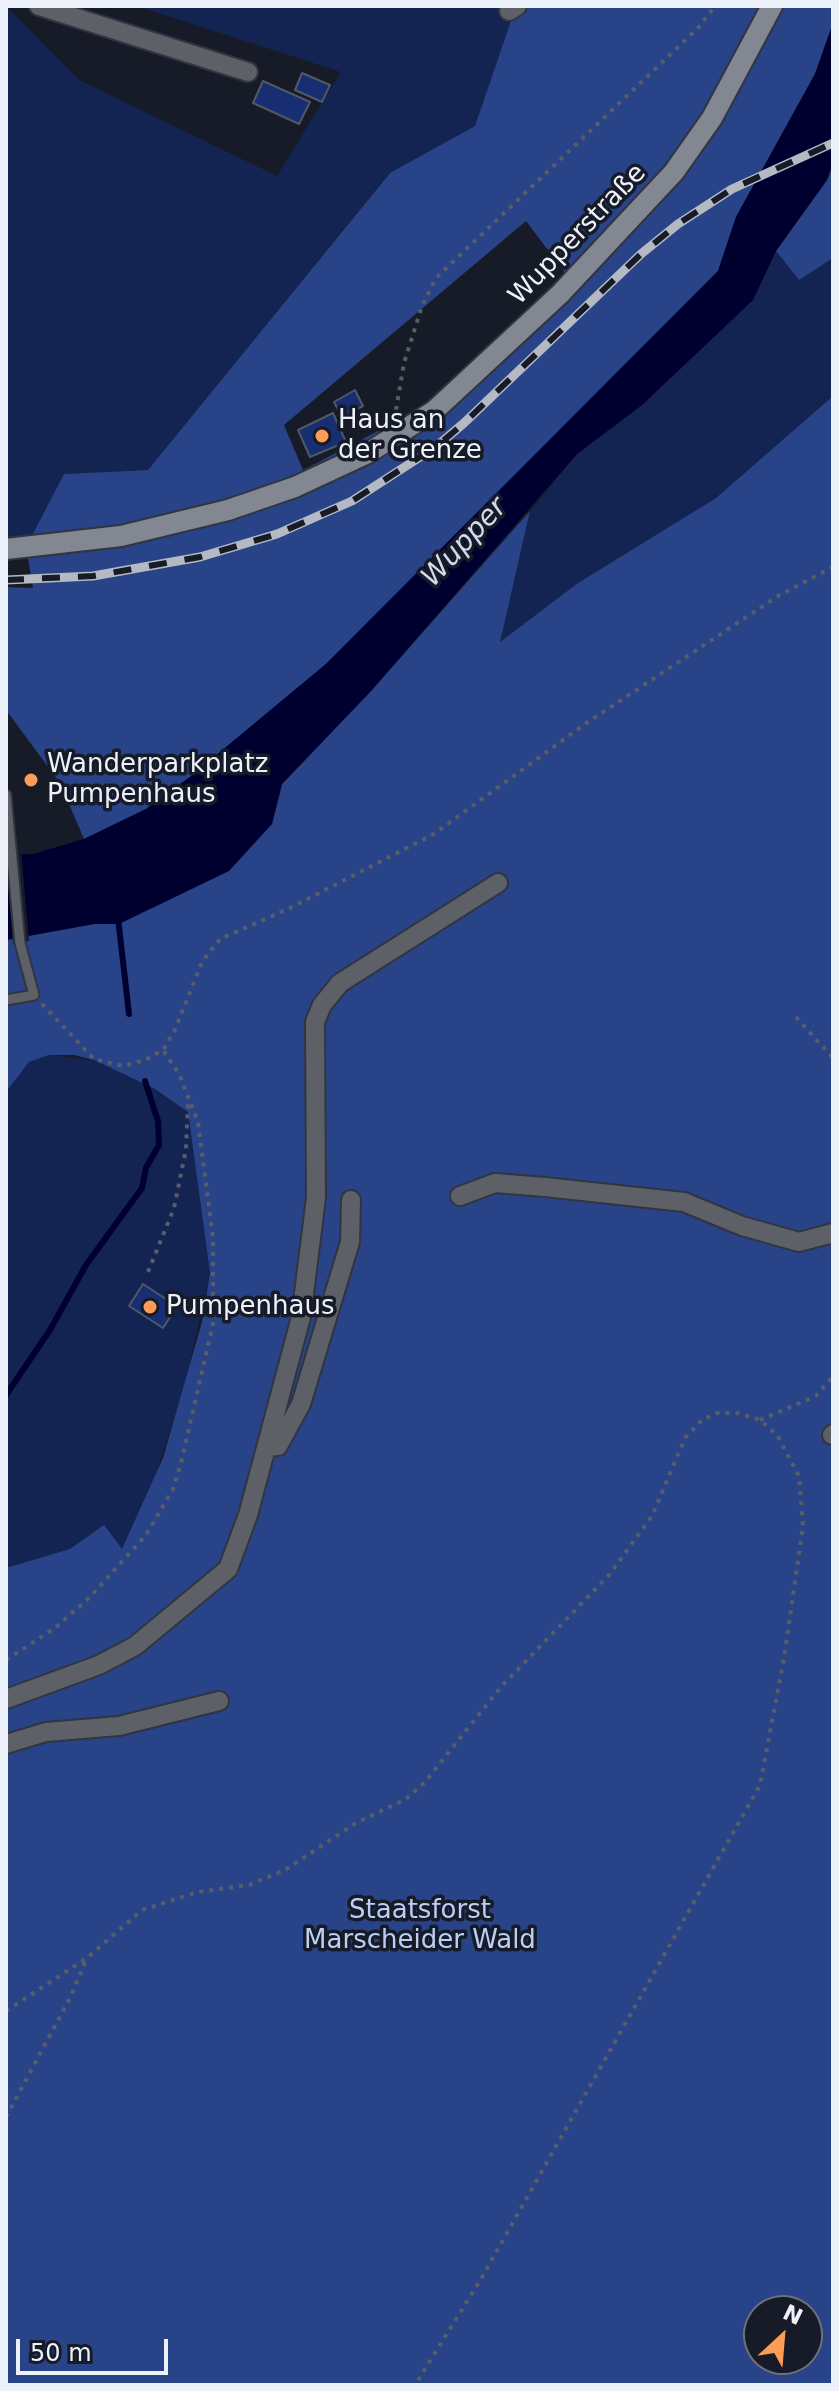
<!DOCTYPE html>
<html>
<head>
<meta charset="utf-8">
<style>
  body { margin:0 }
  #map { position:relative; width:839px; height:2391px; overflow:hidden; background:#161b27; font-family:"DejaVu Sans",sans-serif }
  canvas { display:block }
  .frame { position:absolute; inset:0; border:8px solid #edf1fa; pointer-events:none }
  .north { position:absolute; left:743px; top:2295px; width:80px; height:80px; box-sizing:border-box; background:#161b27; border:2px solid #6c717b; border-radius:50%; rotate:26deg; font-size:22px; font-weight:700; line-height:32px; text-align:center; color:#edf1fa }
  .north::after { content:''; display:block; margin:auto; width:28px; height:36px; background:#fd9c55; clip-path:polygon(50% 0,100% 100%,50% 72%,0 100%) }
  .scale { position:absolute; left:16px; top:2339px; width:152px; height:36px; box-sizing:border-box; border:4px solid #edf1fa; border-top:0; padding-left:10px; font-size:24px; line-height:28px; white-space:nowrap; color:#edf1fa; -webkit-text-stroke:6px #161b27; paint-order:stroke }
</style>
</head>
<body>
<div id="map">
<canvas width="839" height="2391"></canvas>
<div class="frame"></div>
<div class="north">N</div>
<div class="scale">50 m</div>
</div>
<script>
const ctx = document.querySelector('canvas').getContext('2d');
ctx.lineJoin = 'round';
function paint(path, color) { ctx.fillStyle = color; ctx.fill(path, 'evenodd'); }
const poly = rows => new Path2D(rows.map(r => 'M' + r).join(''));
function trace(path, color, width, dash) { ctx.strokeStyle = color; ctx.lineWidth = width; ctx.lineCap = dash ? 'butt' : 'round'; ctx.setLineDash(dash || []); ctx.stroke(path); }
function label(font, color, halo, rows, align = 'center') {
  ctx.font = font + ' "DejaVu Sans",sans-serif'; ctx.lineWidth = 7; ctx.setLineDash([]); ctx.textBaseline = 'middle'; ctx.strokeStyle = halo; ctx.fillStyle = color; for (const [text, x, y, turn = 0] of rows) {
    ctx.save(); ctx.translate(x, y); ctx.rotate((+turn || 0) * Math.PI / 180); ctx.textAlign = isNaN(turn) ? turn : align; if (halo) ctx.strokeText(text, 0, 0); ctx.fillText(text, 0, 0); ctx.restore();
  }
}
paint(poly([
  [6,6,79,80,277,176,341,72,137,6,516,6,475,126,387,176,148,470,64,474,26,547,6,541],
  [776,251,799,280,833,258,833,396,716,498,578,583,499,643,530,511,577,454,642,405,753,300],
  [49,1055,94,1060,155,1089,188,1112,210,1273,185,1385,157,1470,157,1530,6,1658,6,1092,29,1062]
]), '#132452');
paint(poly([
  [516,6,833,6,833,23,815,74,736,217,718,271,326,664,190,777,146,809,84,839,60,783,6,710,6,587,33,588,26,547,64,474,148,470,390,173,475,126],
  [526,221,566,274,426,406,303,470,284,425],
  [833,165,833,258,799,280,776,251,828,179],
  [833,396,833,2385,6,2385,6,1568,70,1549,104,1525,122,1549,163,1458,202,1322,210,1273,188,1112,155,1089,94,1060,74,1055,49,1055,29,1062,6,1092,6,940,94,924,119,924,272,824,282,784,371,691,530,511,500,642,578,583,716,498],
  [759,2311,807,2311,807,2359,759,2359]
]), '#284388');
paint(poly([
  [833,23,833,163,826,181,776,251,753,300,642,405,577,454,371,691,282,784,272,824,229,871,119,924,94,924,6,940,6,855,33,854,84,839,146,809,190,777,326,664,718,271,736,217,815,74]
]), '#000030');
paint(poly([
  [21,850,29,941,13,944,6,851]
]), '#161b27');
trace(poly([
  [118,918,129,1014],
  [6,1395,50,1330,86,1265,142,1188,146,1168,159,1145,158,1121,145,1081]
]), '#000030', 6);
const building = poly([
  [302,73,330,85,322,102,295,90,302,73],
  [263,81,310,102,299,124,253,103,263,81],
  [355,390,363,406,342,417,334,402,355,390],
  [333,413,346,442,310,457,298,430,333,413],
  [143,1284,172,1303,169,1308,174,1311,163,1328,129,1306,143,1284]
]);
paint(building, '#172f72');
trace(building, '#505765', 2);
const service = poly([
  [6,795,20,943,34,995,6,1000]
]);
const minor = poly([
  [39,6,248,72],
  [509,11,517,6],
  [460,1196,495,1183,545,1187,684,1202,742,1226,799,1242,833,1233],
  [832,1435,833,1434],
  [266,1447,278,1446,301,1404,350,1242,351,1200],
  [6,1699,99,1665,135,1646,228,1569,248,1515,301,1317,316,1198,315,1022,322,1005,340,983,498,883],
  [6,1744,46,1732,119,1726,219,1701]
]);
const secondary = poly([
  [6,549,121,536,228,510,295,487,368,453,434,411,560,294,674,172,712,118,772,6]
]);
trace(service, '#303540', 13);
trace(minor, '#303540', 22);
trace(secondary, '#303540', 24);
trace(poly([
  [396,410,404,363,422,306,436,278,698,28,715,6],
  [42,1004,94,1059,123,1066,145,1060,163,1050,174,1032,202,962,220,939,290,908,434,834,585,724,778,596,833,567],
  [796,1017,833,1058],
  [148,1272,174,1208,186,1149,188,1101],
  [760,1420,816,1396,833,1376],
  [6,1660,55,1628,90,1597,146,1535,173,1489,181,1463,213,1324,213,1238,198,1122,179,1074,163,1050],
  [6,2011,87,1958,142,1910,198,1892,249,1885,285,1870,356,1823,406,1799,425,1782,500,1688,609,1575,652,1516,685,1438,702,1420,717,1413,738,1413,760,1420,777,1435,799,1476,803,1526,784,1658,760,1785,481,2279,415,2385],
  [6,2117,70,1998,86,1960]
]), '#585d68', 4, [4, 6]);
trace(service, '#5d6067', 9);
trace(minor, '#5d6067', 18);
trace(secondary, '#828792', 20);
const rail = poly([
  [6,580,93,576,200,557,277,534,352,501,437,446,464,423,641,254,678,224,732,189,833,143]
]);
trace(rail, '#b5b9c3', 9);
trace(rail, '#161b27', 6, [18]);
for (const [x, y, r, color] of [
  [322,436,8,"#fd9c55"],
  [31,780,8,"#fd9c55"],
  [150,1307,8,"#fd9c55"]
]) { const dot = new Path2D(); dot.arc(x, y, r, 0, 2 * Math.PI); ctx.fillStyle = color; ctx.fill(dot); trace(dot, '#161b27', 3); }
label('26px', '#edf1fa', '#161b27', [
  ["Wupperstraße",578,235,-46]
]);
label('26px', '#edf1fa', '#161b27', [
  ["Haus an",338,421],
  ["der Grenze",338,451],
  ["Wanderparkplatz",47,765],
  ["Pumpenhaus",47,795],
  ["Pumpenhaus",166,1307]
], 'left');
label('26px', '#bbcef6', '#161b27', [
  ["Staatsforst",420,1911],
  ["Marscheider Wald",420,1941]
]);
label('italic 28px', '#d1dbef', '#161b27', [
  ["Wupper",465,543,-47]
]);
</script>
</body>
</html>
